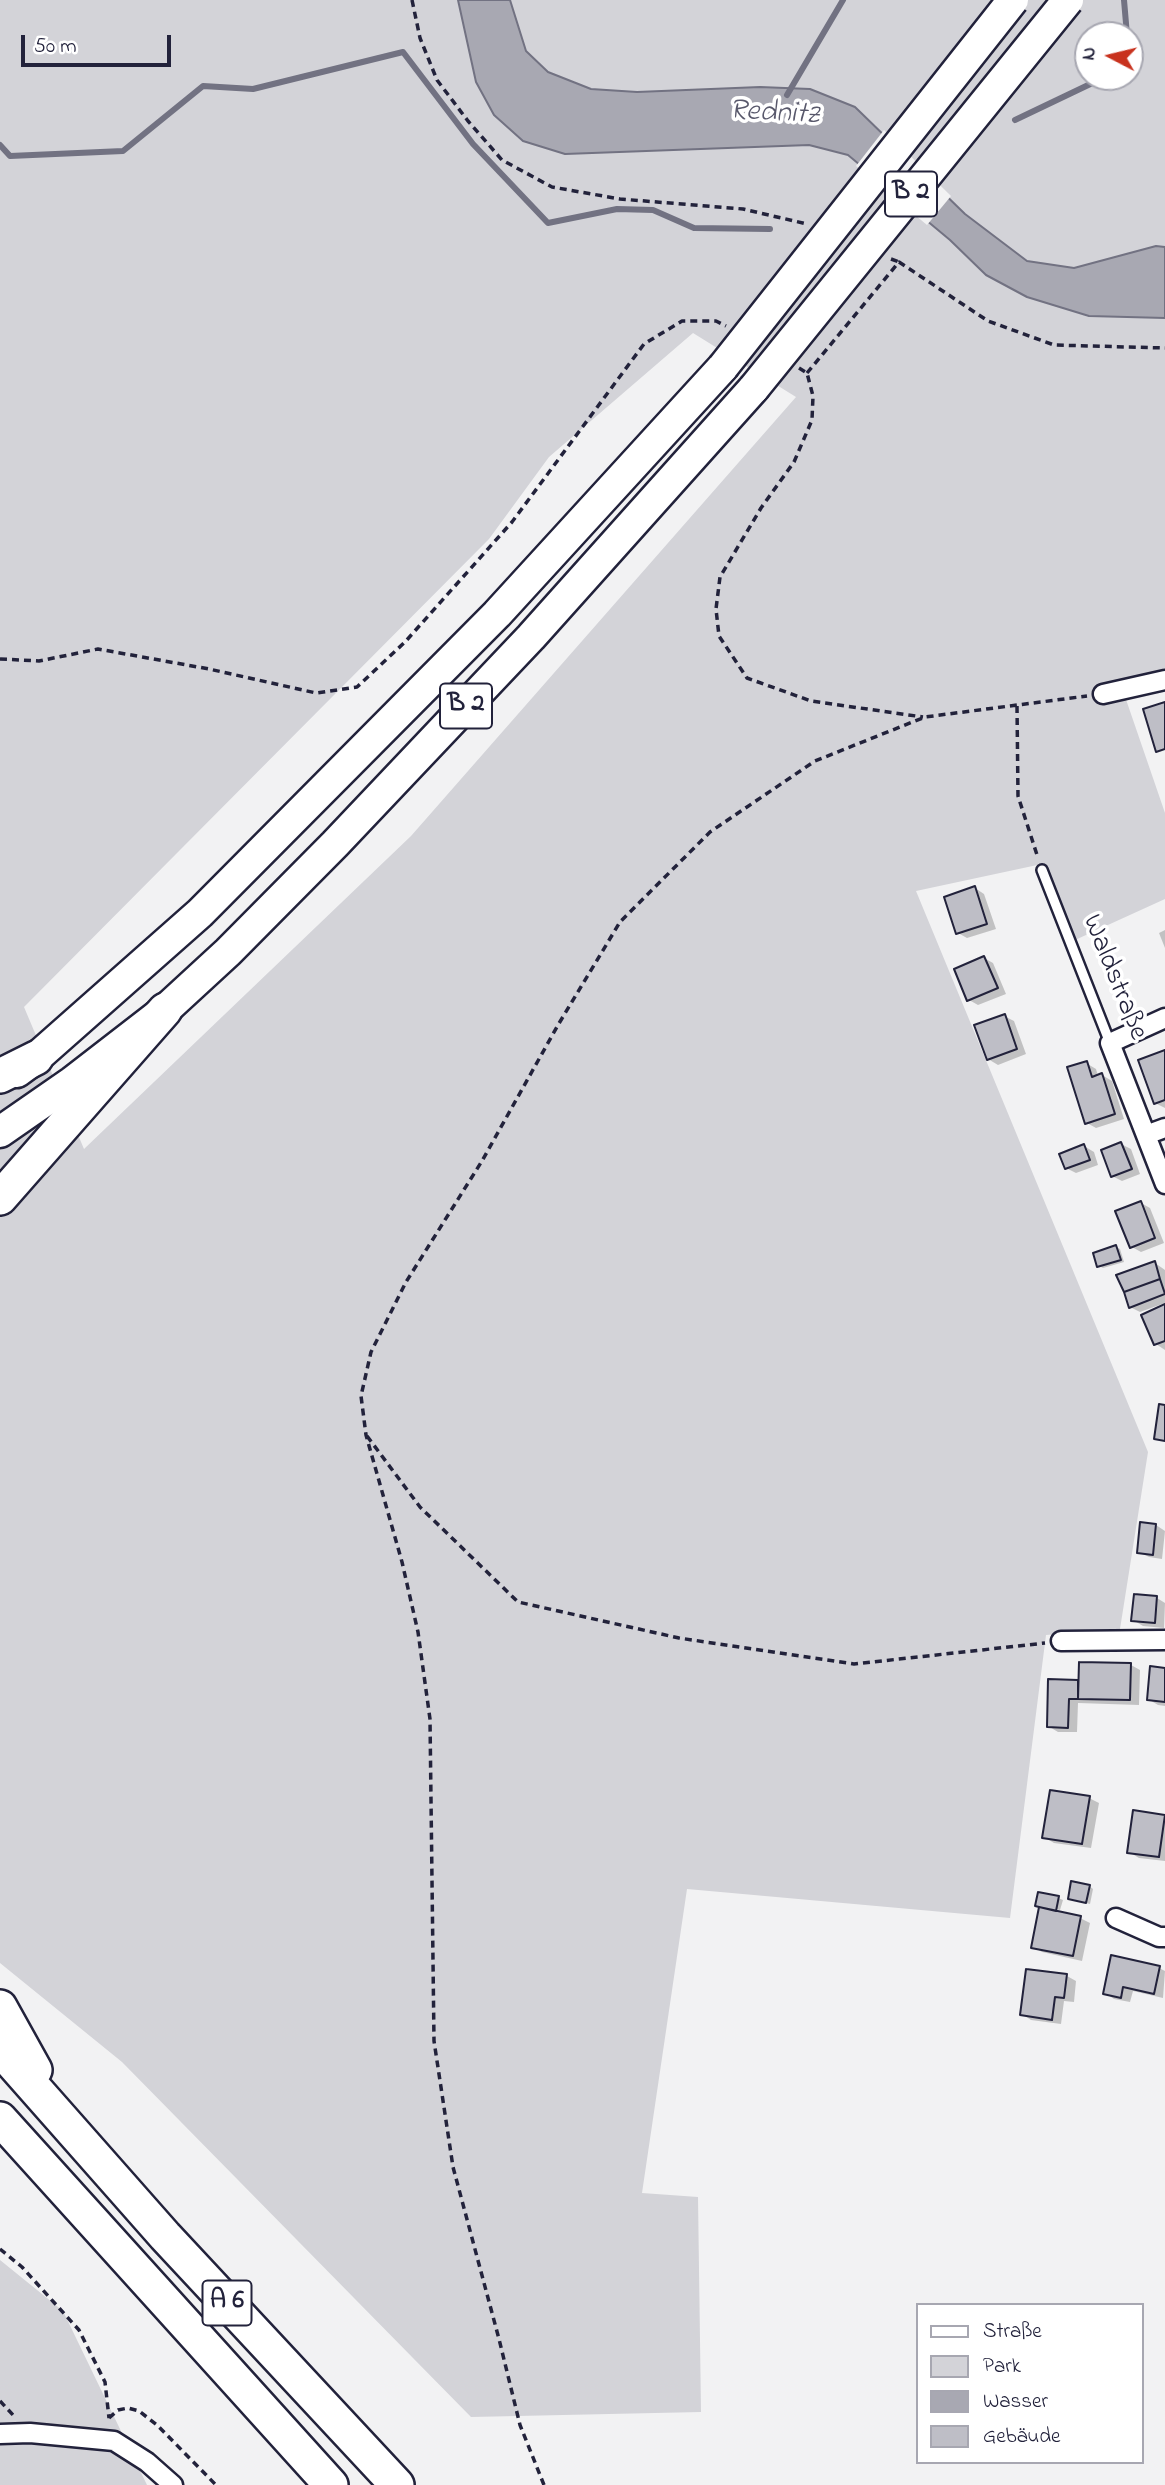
<!DOCTYPE html>
<html>
<head>
<meta charset="utf-8">
<style>
  body { margin:0 }
  #map { position:relative; width:1165px; height:2485px; overflow:hidden; background:#f2f2f3; font-family:"Indie Flower",sans-serif }
  canvas { display:block }
  .legend { position:absolute; left:916px; top:2303px; width:228px; height:161px; box-sizing:border-box; background:#fff; border:2px solid #a7a7b1; margin:0; padding:9px 12px; list-style:none; font-size:21px; color:#22223b }
  .legend li { display:flex; align-items:center; gap:14px; height:35px }
  .legend b { width:35px; border:2px solid #a7a7b1 }
  .north { position:absolute; left:1074px; top:21px; width:70px; height:70px; box-sizing:border-box; background:#fff; border:2px solid #a7a7b1; border-radius:50%; rotate:277deg; font-size:19px; font-weight:700; line-height:28px; text-align:center; color:#22223b }
  .north::after { content:''; display:block; margin:auto; width:24px; height:32px; background:#c8321e; clip-path:polygon(50% 0,100% 100%,50% 72%,0 100%) }
  .scale { position:absolute; left:21px; top:35px; width:150px; height:32px; box-sizing:border-box; border:4px solid #22223b; border-top:0; padding-left:9px; font-size:21px; line-height:24px; white-space:nowrap; color:#22223b; -webkit-text-stroke:5px #fff; paint-order:stroke }
</style>
</head>
<body>
<div id="map">
<canvas width="1165" height="2485"></canvas>
<ul class="legend">
<li><b style="height:9px;background:#fff"></b>Straße</li>
<li><b style="height:19px;background:#d3d3d8"></b>Park</li>
<li><b style="height:19px;background:#a8a8b2"></b>Wasser</li>
<li><b style="height:19px;background:#bebec6"></b>Gebäude</li>
</ul>
<div class="north">N</div>
<div class="scale">50 m</div>
</div>
<script>
const ctx = document.querySelector('canvas').getContext('2d');
ctx.lineJoin = 'round';
function paint(path, color) { ctx.fillStyle = color; ctx.fill(path, 'evenodd'); }
const poly = rows => new Path2D(rows.map(r => 'M' + r).join(''));
function trace(path, color, width, dash) { ctx.strokeStyle = color; ctx.lineWidth = width; ctx.lineCap = dash ? 'butt' : 'round'; ctx.setLineDash(dash || []); ctx.stroke(path); }
function label(font, color, halo, rows, align = 'center') {
  ctx.font = font + ' "Indie Flower",sans-serif'; ctx.lineWidth = 7; ctx.setLineDash([]); ctx.textBaseline = 'middle'; ctx.strokeStyle = halo; ctx.fillStyle = color; for (const [text, x, y, turn = 0] of rows) {
    ctx.save(); ctx.translate(x, y); ctx.rotate((+turn || 0) * Math.PI / 180); ctx.textAlign = isNaN(turn) ? turn : align; if (halo) ctx.strokeText(text, 0, 0); ctx.fillText(text, 0, 0); ctx.restore();
  }
}
paint(poly([
  [0,0,458,0,476,82,565,154,809,145,849,155,950,240,986,275,1089,316,1165,318,1165,669,1120,682,1165,813,1165,899,1075,940,1042,864,916,891,1148,1452,1120,1629,1046,1635,1010,1918,687,1889,642,2193,698,2197,701,2412,471,2417,122,2062,0,1963],
  [693,333,796,397,411,836,84,1149,24,1007,489,539,549,457],
  [510,0,1165,0,1165,247,1156,246,1074,268,1027,261,965,214,855,107,809,89,760,87,637,92,591,89,548,72,526,51],
  [1088,35,1130,35,1130,77,1088,77],
  [0,2260,63,2311,147,2485,0,2485]
]), '#d3d3d8');
const water = poly([
  [458,0,510,0,526,51,548,72,591,89,637,92,760,87,810,89,855,107,965,214,1027,261,1074,268,1156,246,1165,247,1165,318,1089,316,1027,297,986,275,950,240,848,155,809,145,565,154,523,141,494,115,476,82,458,0]
]);
paint(water, '#a8a8b2');
trace(water, '#727282', 2);
paint(poly([
  [884,130,951,196,927,225,856,166]
]), '#f2f2f3');
paint(poly([
  [975,888,984,894,996,929,967,938,958,933],
  [1165,930,1165,948,1159,933],
  [984,958,993,963,1006,994,978,1005,969,1000],
  [1004,1016,1014,1021,1026,1054,998,1065,988,1059],
  [1165,1052,1165,1108,1155,1103],
  [1086,1063,1096,1069,1098,1076,1102,1075,1112,1081,1124,1119,1096,1128,1087,1123],
  [1121,1144,1131,1149,1140,1174,1122,1181,1112,1176],
  [1084,1146,1094,1152,1098,1165,1076,1173,1066,1168],
  [1141,1203,1150,1208,1164,1243,1141,1252,1132,1247],
  [1116,1247,1120,1249,1124,1262,1103,1268,1099,1266],
  [1155,1263,1165,1270,1165,1303,1140,1312,1130,1307],
  [1165,1306,1165,1350,1156,1344],
  [1156,1525,1165,1531,1162,1559,1149,1557,1139,1552],
  [1157,1598,1165,1603,1164,1628,1143,1626,1133,1620],
  [1131,1665,1140,1670,1139,1705,1078,1703,1077,1732,1058,1732,1048,1726,1049,1681,1080,1682],
  [1165,1669,1165,1706,1158,1705,1148,1699],
  [1089,1798,1099,1803,1091,1848,1054,1843,1044,1837],
  [1134,1812,1165,1817,1165,1861,1139,1858,1129,1852],
  [1089,1886,1093,1889,1090,1904,1074,1900],
  [1058,1898,1063,1900,1060,1910,1039,1905],
  [1080,1918,1090,1923,1082,1961,1042,1952,1033,1947],
  [1159,1968,1165,1971,1163,1998,1133,1991,1130,2002,1114,1999,1105,1993],
  [1067,1976,1076,1981,1074,2002,1064,2001,1061,2024,1031,2020,1022,2014]
]), '#0003');
trace(poly([
  [1124,0,1127,35],
  [787,95,843,0],
  [1015,120,1105,77],
  [0,145,10,156,123,151,203,86,253,89,403,52,473,144,548,223,617,209,653,210,694,228,770,229]
]), '#727282', 6);
const building = poly([
  [1165,702,1165,749,1156,752,1143,709,1165,702],
  [975,886,987,924,956,934,944,897,975,886],
  [984,956,998,988,967,1001,954,969,984,956],
  [1005,1014,1017,1049,987,1060,974,1025,1005,1014],
  [1165,1050,1165,1100,1154,1104,1138,1060,1165,1050],
  [1087,1061,1092,1077,1102,1073,1115,1114,1085,1124,1067,1067,1087,1061],
  [1121,1142,1132,1169,1111,1177,1101,1150,1121,1142],
  [1084,1144,1090,1160,1065,1169,1059,1154,1084,1144],
  [1141,1201,1155,1238,1130,1248,1115,1211,1141,1201],
  [1116,1245,1121,1260,1097,1267,1093,1253,1116,1245],
  [1155,1261,1160,1279,1124,1292,1116,1275,1155,1261],
  [1160,1279,1165,1294,1129,1308,1124,1292,1160,1279],
  [1165,1304,1165,1341,1154,1345,1141,1315,1165,1304],
  [1159,1404,1165,1405,1165,1441,1154,1439,1159,1404],
  [1140,1522,1156,1524,1153,1555,1137,1553,1140,1522],
  [1134,1594,1157,1596,1155,1623,1131,1621,1134,1594],
  [1079,1662,1131,1663,1130,1700,1078,1699,1079,1662],
  [1150,1666,1165,1668,1165,1702,1147,1700,1150,1666],
  [1048,1679,1078,1680,1078,1699,1069,1699,1068,1728,1047,1727,1048,1679],
  [1050,1790,1090,1796,1082,1844,1042,1838,1050,1790],
  [1133,1810,1165,1815,1159,1857,1127,1853,1133,1810],
  [1071,1881,1090,1885,1086,1903,1068,1899,1071,1881],
  [1038,1892,1059,1896,1056,1911,1035,1906,1038,1892],
  [1039,1907,1081,1916,1073,1956,1031,1948,1039,1907],
  [1111,1955,1160,1966,1154,1994,1123,1987,1121,1998,1103,1994,1111,1955],
  [1026,1969,1067,1974,1064,1998,1055,1997,1052,2020,1020,2015,1026,1969]
]);
paint(building, '#bebec6');
trace(building, '#22223b', 2);
const service = poly([
  [1042,870,1110,1043]
]);
const minor = poly([
  [1103,694,1165,680],
  [1165,1018,1110,1043,1165,1184],
  [1146,1135,1165,1128],
  [1061,1641,1165,1640],
  [1116,1918,1159,1937,1165,1937],
  [0,2434,30,2433,114,2441,147,2462,173,2485]
]);
const trunk = poly([
  [17,1072,36,1058,200,913,497,614,723,367],
  [0,1132,72,1082,165,1010,228,952,335,844,531,637,754,388]
]);
const motorway = poly([
  [0,1076,36,1058],
  [0,1198,165,1010],
  [0,2007,35,2070],
  [0,2049,165,2236,397,2485],
  [0,2119,331,2485]
]);
trace(service, '#22223b', 14);
trace(minor, '#22223b', 23);
trace(trunk, '#22223b', 35);
trace(motorway, '#22223b', 38);
trace(poly([
  [412,0,420,38,437,80,468,121,502,160,552,187,620,199,743,209,807,224],
  [891,259,899,262],
  [799,368,807,373,813,396,812,420,794,462,761,508,720,577,716,609,719,636,747,678,811,701,923,717],
  [807,373,899,262,988,321,1054,345,1165,348],
  [0,659,39,661,98,649,209,669,316,693,357,687,405,642,512,522,644,344,682,321,716,321,726,326],
  [1017,706,1018,796,1038,858],
  [367,1436,420,1507,518,1602,679,1638,854,1664,1045,1643],
  [0,2249,22,2267,79,2330,105,2382,109,2418],
  [0,2401,13,2415],
  [109,2418,118,2410,128,2408,139,2411,157,2425,216,2485],
  [544,2485,520,2425,499,2339,453,2167,434,2041,430,1719,418,1632,402,1562,366,1435,361,1396,371,1352,406,1282,482,1161,558,1025,620,922,710,832,815,761,925,717,1087,696]
]), '#22223b', 3.5, [7, 5]);
trace(service, '#fff', 9);
trace(minor, '#fff', 18);
trace(trunk, '#fff', 30);
trace(motorway, '#fff', 33);
const trunkBridge = poly([
  [723,367,1013,0],
  [754,388,1068,0]
]);
trace(trunkBridge, '#22223b', 35, []);
trace(trunkBridge, '#fff', 30);
for (const [x, y, w] of [
  [911,194,52],
  [466,706,52],
  [227,2303,49]
]) { const box = new Path2D(); box.roundRect(x - w / 2, y - 22.5, w, 45, 5); ctx.fillStyle = '#fff'; ctx.fill(box); trace(box, '#22223b', 2); }
label('bold 26px', '#22223b', null, [
  ["B 2",911,194],
  ["B 2",466,706],
  ["A 6",227,2303]
]);
label('28px', '#22223b', '#fff', [
  ["Waldstraße",1113,978,68]
]);
label('italic 30px', '#58586b', '#fff', [
  ["Rednitz",774,115,3]
]);
</script>
</body>
</html>
